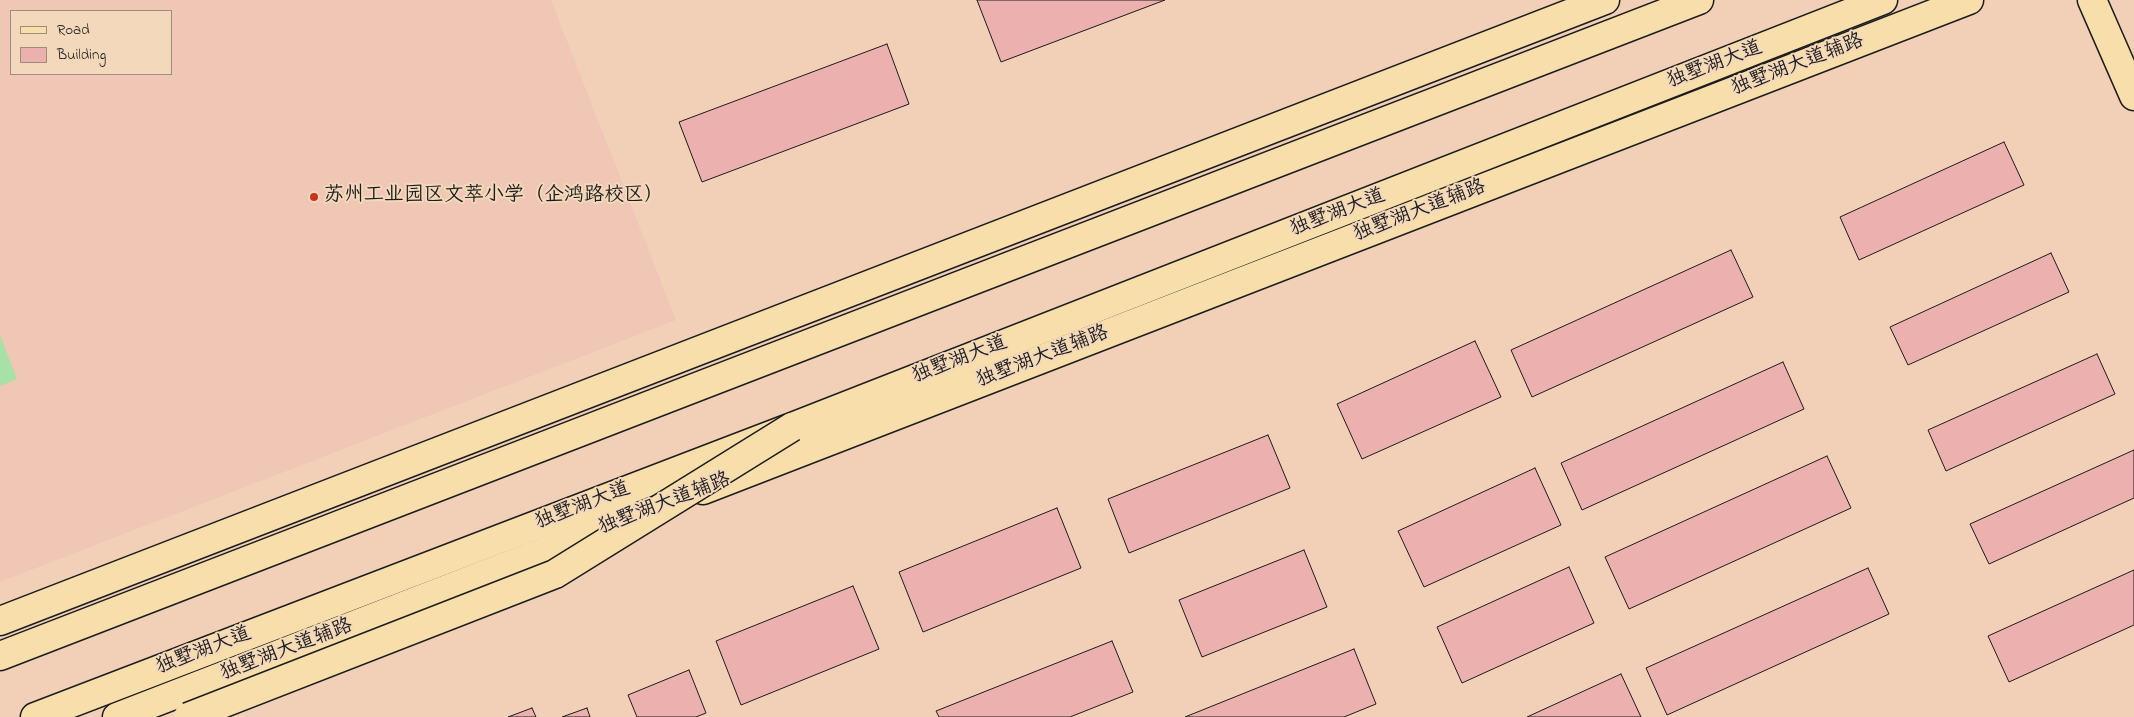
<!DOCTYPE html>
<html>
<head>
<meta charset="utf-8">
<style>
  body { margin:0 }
  #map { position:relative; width:2134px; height:717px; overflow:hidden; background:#f2d0b8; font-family:"Indie Flower",sans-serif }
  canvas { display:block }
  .legend { position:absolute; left:10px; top:10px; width:162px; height:65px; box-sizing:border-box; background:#f4d8bb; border:1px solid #9e8d7b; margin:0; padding:6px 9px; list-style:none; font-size:15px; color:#1c1c1c }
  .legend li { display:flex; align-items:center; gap:10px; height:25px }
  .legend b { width:25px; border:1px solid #9e8d7b }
</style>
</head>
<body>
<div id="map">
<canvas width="2134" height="717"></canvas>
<ul class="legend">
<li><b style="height:6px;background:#f8deab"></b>Road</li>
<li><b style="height:14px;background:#ecb0ae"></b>Building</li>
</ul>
</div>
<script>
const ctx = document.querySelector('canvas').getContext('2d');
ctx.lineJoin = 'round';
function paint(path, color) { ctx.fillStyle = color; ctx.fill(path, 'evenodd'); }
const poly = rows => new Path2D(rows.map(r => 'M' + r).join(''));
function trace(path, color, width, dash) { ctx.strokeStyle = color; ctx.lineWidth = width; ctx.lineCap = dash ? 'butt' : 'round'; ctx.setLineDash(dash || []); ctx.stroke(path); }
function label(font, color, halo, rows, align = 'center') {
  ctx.font = font + ' "Indie Flower","LXGW WenKai TC",sans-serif'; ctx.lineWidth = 4; ctx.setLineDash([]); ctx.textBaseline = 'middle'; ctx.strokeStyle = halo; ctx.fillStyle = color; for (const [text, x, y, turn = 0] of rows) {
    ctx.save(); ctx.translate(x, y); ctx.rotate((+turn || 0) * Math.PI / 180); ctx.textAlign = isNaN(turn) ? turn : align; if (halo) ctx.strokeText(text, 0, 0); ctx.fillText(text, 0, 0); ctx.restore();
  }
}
paint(poly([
  [0,0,551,0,676,320,0,582],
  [11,11,171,11,171,74,11,74]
]), '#f0c6b5');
paint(poly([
  [0,335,17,379,0,386]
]), '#a7e1a7');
const building = poly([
  [977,0,1165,0,1001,62,977,0],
  [887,44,909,104,702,182,679,122,887,44],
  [2004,142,2024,185,1859,260,1840,217,2004,142],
  [1731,250,1753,297,1532,397,1511,350,1731,250],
  [2051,253,2069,292,1908,365,1890,327,2051,253],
  [1475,341,1501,397,1362,459,1337,404,1475,341],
  [2097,354,2115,394,1946,471,1928,430,2097,354],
  [1783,362,1804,409,1582,510,1561,463,1783,362],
  [1268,435,1290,488,1129,553,1108,499,1268,435],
  [2134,450,2134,498,1989,564,1970,524,2134,450],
  [1827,456,1851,508,1629,609,1605,557,1827,456],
  [1535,468,1561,525,1424,587,1398,531,1535,468],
  [1057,508,1081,568,923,632,899,572,1057,508],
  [1304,550,1327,607,1202,657,1179,600,1304,550],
  [1569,567,1594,623,1462,683,1437,627,1569,567],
  [1868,568,1889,614,1667,715,1646,668,1868,568],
  [2134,570,2134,625,2009,682,1988,636,2134,570],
  [853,586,879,649,741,705,716,641,853,586],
  [1112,641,1133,692,1070,717,939,717,936,711,1112,641],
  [1354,649,1376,704,1344,717,1185,717,1354,649],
  [689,670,706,713,696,717,637,717,628,695,689,670],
  [1621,674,1641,717,1527,717,1621,674],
  [532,708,536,717,508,717,532,708],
  [587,708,590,717,562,717,587,708]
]);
paint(building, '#ecb0ae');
trace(building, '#1c1c1c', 1);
const major = poly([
  [2092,0,2134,96],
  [703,490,1969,0],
  [0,621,1605,0],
  [117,717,635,516]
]);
const highway = poly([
  [0,656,1699,0],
  [35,717,792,427,1883,0]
]);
trace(major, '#1c1c1c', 31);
trace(highway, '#1c1c1c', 31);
trace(major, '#f8deab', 28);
trace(highway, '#f8deab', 28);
const highwayBridge = poly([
  [188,717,555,574,792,427]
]);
trace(highwayBridge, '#1c1c1c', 31, []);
trace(highwayBridge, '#f8deab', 28);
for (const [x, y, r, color] of [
  [314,197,5,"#c8321e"]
]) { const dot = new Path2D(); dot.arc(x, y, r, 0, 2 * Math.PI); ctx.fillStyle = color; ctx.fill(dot); trace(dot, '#f4d8bb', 2); }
label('20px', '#1c1c1c', '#f4d8bb', [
  ["独墅湖大道",1715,66,-21],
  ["独墅湖大道辅路",1798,66,-21],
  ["独墅湖大道辅路",1420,212,-21],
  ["独墅湖大道",1338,214,-21],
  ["独墅湖大道辅路",1043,358,-21],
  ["独墅湖大道",960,361,-21],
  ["独墅湖大道辅路",665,505,-21],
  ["独墅湖大道",583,507,-21],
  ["独墅湖大道辅路",287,651,-21],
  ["独墅湖大道",204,652,-21]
]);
label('20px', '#1c1c1c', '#f4d8bb', [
  ["苏州工业园区文萃小学（企鸿路校区）",324,197]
], 'left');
</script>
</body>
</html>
